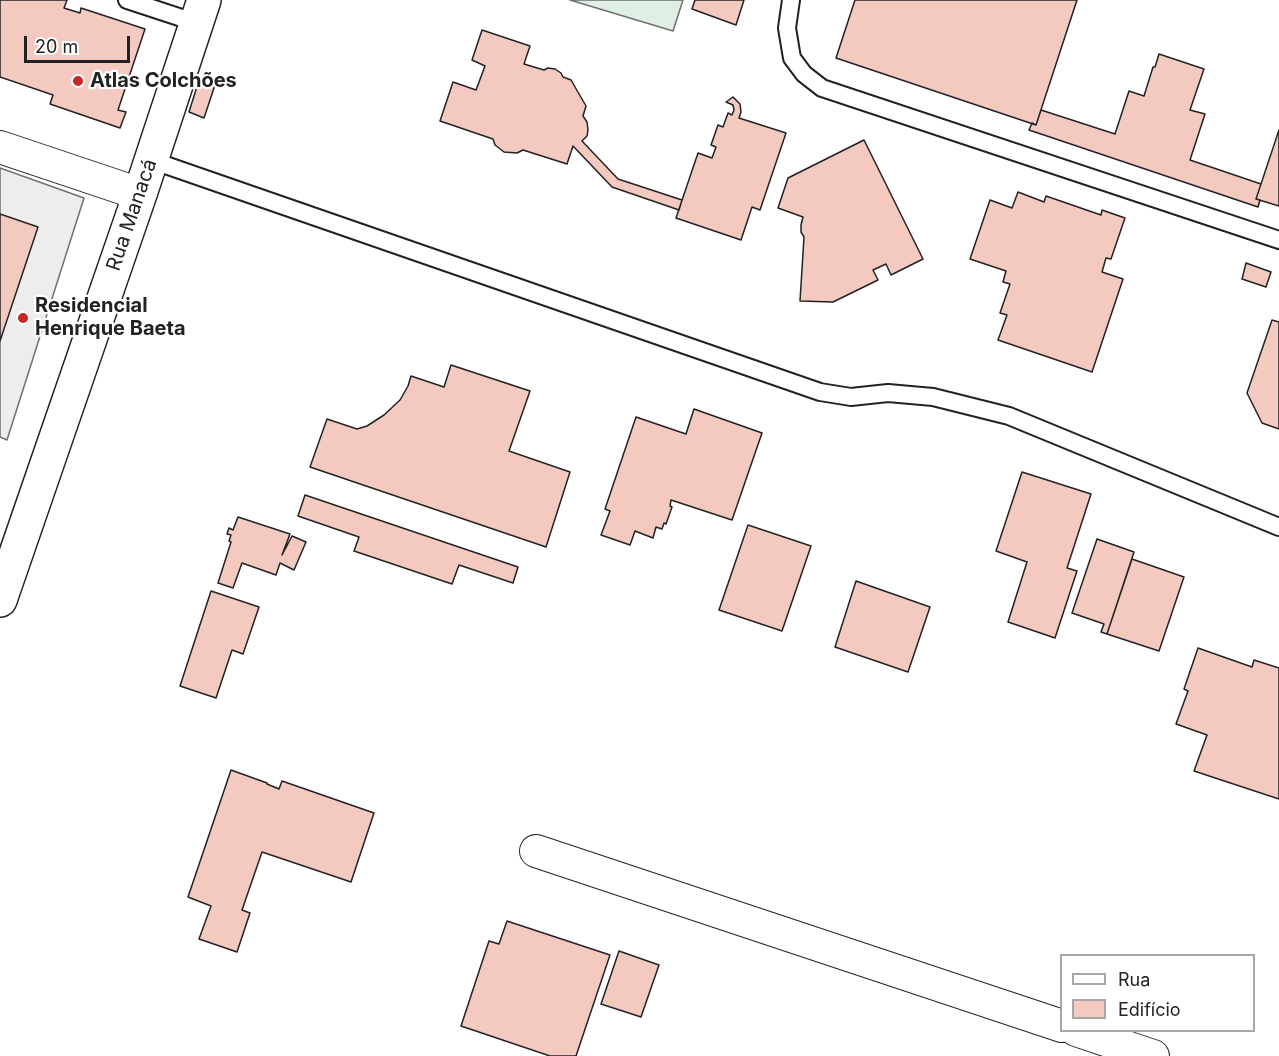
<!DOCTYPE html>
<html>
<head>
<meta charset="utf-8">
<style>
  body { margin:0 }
  #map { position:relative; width:1279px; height:1056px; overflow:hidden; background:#fff; font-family:Inter,sans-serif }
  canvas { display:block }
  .legend { position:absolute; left:1060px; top:954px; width:195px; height:78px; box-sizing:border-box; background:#fff; border:2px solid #a7a7a7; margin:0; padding:8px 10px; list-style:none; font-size:18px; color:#222 }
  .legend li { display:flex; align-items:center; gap:12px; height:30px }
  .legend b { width:30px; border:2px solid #a7a7a7 }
  .scale { position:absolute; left:24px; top:36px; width:106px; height:27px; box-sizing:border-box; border:3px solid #222; border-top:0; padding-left:8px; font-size:18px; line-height:21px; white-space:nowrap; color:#222; -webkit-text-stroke:4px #fff; paint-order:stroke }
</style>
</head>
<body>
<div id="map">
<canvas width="1279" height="1056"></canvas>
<ul class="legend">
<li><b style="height:8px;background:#fff"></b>Rua</li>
<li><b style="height:16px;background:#f3c9c0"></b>Edifício</li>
</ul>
<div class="scale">20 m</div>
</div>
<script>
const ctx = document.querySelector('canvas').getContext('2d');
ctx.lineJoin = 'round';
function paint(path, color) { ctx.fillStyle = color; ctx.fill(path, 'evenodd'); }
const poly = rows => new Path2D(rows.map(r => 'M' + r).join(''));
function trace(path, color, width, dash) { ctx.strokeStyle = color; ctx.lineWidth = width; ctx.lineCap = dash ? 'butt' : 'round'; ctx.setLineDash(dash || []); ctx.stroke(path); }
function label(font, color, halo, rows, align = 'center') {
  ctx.font = font + ' Inter,sans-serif'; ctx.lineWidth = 4.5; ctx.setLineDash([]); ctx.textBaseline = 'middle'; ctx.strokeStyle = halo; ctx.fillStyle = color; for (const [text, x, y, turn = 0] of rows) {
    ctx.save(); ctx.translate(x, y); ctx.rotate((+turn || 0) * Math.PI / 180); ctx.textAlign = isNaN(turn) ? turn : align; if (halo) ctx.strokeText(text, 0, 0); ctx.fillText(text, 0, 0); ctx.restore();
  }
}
const green = poly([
  [570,0,683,0,673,31,570,0]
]);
paint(green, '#e0efe3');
trace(green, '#6f6f6f', 1.5);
const parking = poly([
  [0,168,84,198,7,440,0,437,0,168]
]);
paint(parking, '#ededed');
trace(parking, '#6f6f6f', 1.5);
const building = poly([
  [0,0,67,0,64,8,80,13,81,8,145,29,118,110,126,112,120,128,50,104,53,95,0,77,0,0],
  [695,0,744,0,736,25,692,9,695,0],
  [855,0,1077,0,1036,125,836,58,855,0],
  [482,30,530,46,524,64,544,70,548,68,555,69,561,73,563,77,571,80,586,106,583,116,587,122,588,130,587,136,582,141,618,179,682,200,679,210,612,187,573,146,567,164,523,150,517,153,504,152,495,145,493,139,440,121,453,82,476,90,485,66,472,60,482,30],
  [1159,54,1204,69,1190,110,1205,114,1190,160,1261,184,1256,199,1260,200,1258,207,1029,130,1032,123,1036,125,1041,110,1115,134,1129,91,1144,96,1153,67,1155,67,1159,54],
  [199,80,215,85,204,118,189,112,199,80],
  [733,97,740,104,741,112,739,118,786,133,760,210,752,207,741,240,676,218,698,153,712,158,716,147,711,145,718,125,723,127,728,113,732,115,734,110,733,105,726,102,733,97],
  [1279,130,1279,206,1256,199,1279,130],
  [864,140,923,259,891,275,886,264,873,270,878,280,833,302,800,301,804,237,801,232,801,225,803,217,778,208,788,178,864,140],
  [1018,192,1044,202,1046,196,1101,215,1102,210,1125,218,1111,259,1106,258,1102,272,1123,279,1092,372,998,340,1007,315,1000,313,1010,284,1003,282,1006,271,970,259,990,200,1012,208,1018,192],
  [0,214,38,227,0,341,0,214],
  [1246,263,1271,272,1266,287,1242,279,1246,263],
  [1272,320,1279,322,1279,429,1262,423,1247,393,1272,320],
  [451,365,530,391,509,451,570,472,546,547,310,467,327,419,357,429,367,426,384,415,400,400,408,386,411,376,444,387,451,365],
  [694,409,762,433,732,520,671,500,670,506,672,507,666,524,664,523,662,529,656,527,653,538,635,531,630,545,601,535,610,511,605,509,636,417,686,434,694,409],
  [1022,472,1091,494,1067,568,1077,571,1055,638,1008,622,1027,562,996,551,1022,472],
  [305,495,518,567,513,583,459,565,452,584,354,551,359,537,298,516,305,495],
  [238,517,290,534,282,555,292,536,306,542,294,570,280,563,276,575,242,563,233,588,218,583,231,542,229,541,231,535,227,534,229,528,233,530,238,517],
  [748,525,811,546,782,631,719,610,748,525],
  [1097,539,1134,552,1107,634,1101,632,1104,624,1072,613,1097,539],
  [1132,559,1184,577,1159,651,1107,634,1132,559],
  [856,581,930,607,908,672,835,647,856,581],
  [211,591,259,607,243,654,232,650,216,698,180,686,211,591],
  [1198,648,1252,667,1254,660,1279,668,1279,799,1194,771,1207,735,1176,724,1188,691,1184,689,1198,648],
  [231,770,267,783,267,784,279,789,282,781,374,813,351,882,262,852,242,910,250,913,237,952,199,939,211,906,188,897,231,770],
  [507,921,610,955,576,1056,550,1056,461,1026,489,941,499,944,507,921],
  [619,951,659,965,641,1017,601,1004,619,951]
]);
paint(building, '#f3c9c0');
trace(building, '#222', 1.5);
const lane = poly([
  [127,0,197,23],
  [791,0,787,28,792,58,804,74,822,88,1279,240],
  [151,160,820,392,851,397,888,393,933,397,1009,416,1279,527]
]);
const street = poly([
  [0,147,140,194],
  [536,851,1062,1026],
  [1076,1030,1153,1056]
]);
const secondary = poly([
  [0,600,140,194,204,0]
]);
trace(lane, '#222', 20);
trace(street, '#222', 34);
trace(secondary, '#222', 36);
trace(lane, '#fff', 16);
trace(street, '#fff', 32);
trace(secondary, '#fff', 33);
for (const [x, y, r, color] of [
  [78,81,6,"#c62828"],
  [23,318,6,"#c62828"]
]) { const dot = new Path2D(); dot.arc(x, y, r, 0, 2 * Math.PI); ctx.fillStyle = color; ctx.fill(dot); trace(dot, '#fff', 2); }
label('bold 20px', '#222', '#fff', [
  ["Atlas Colchões",90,81],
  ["Residencial",35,306],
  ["Henrique Baeta",35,329]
], 'left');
label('20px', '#222', '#fff', [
  ["Rua Manacá",132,215,-71]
]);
</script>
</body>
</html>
